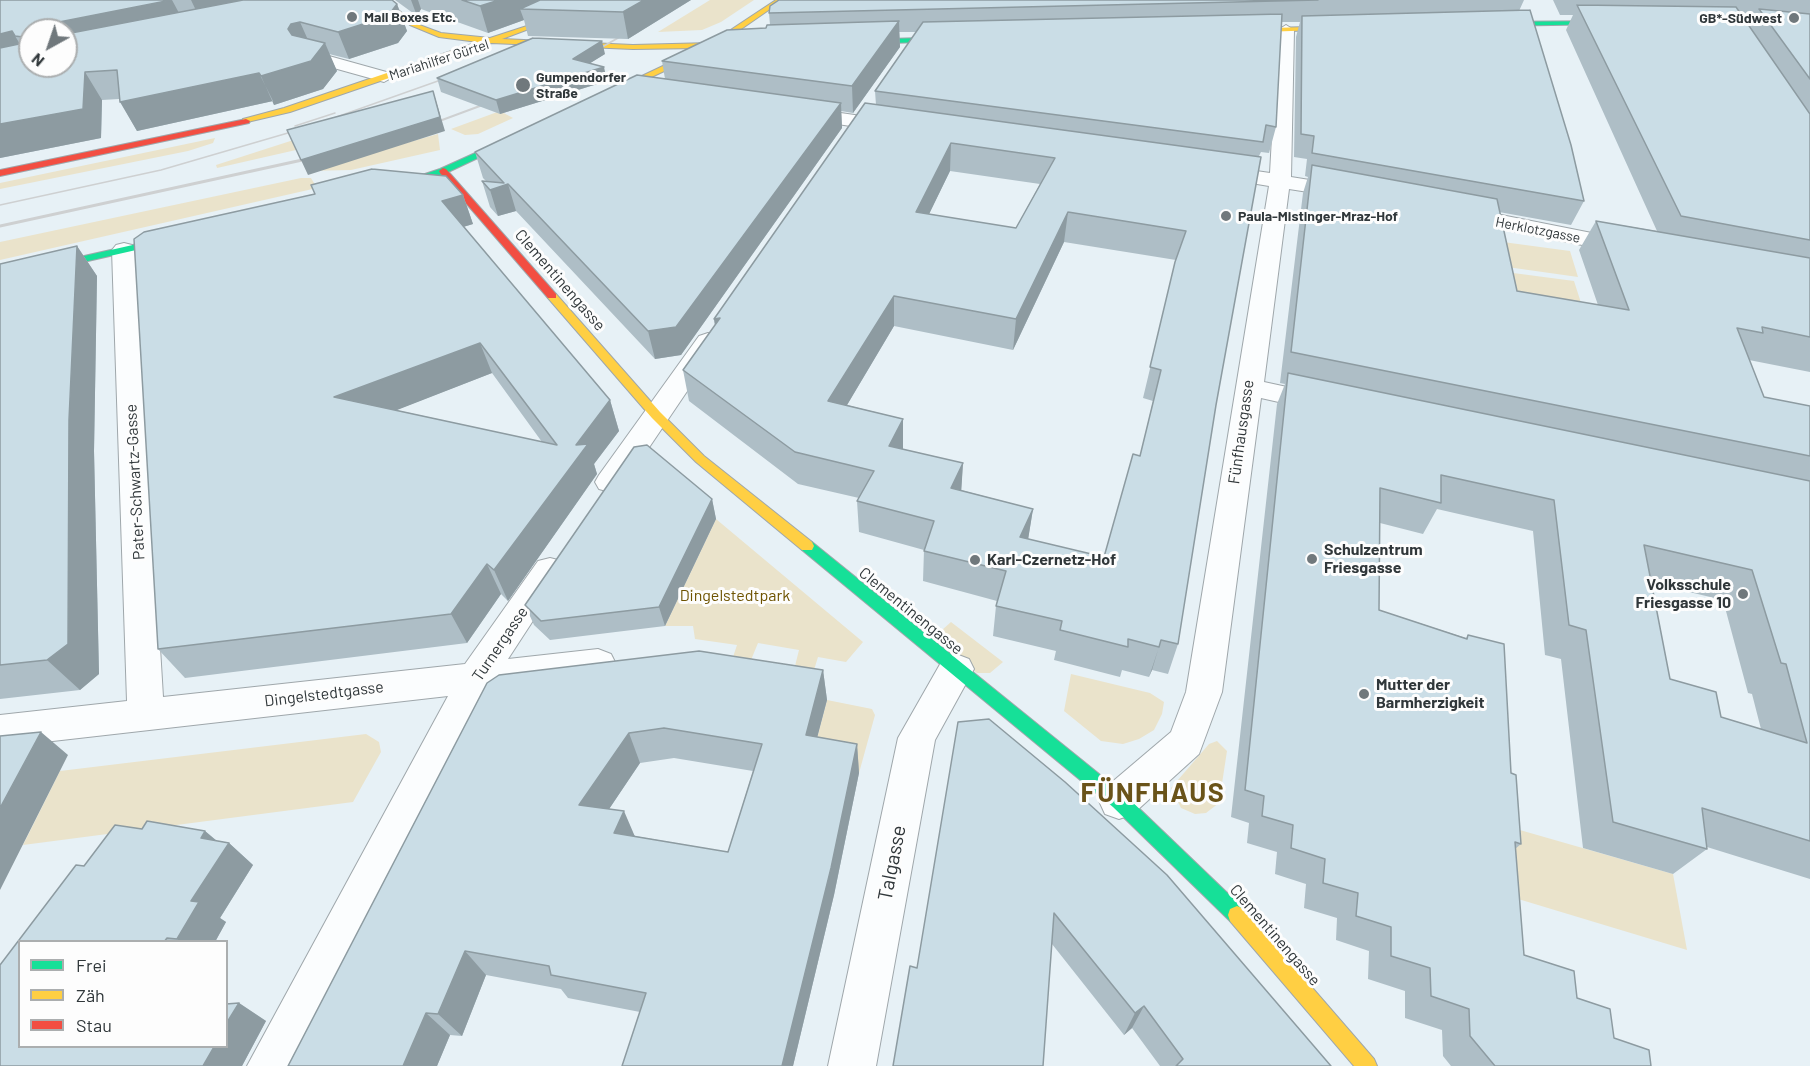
<!DOCTYPE html>
<html>
<head>
<meta charset="utf-8">
<style>
  body { margin:0 }
  #map { position:relative; width:1810px; height:1066px; overflow:hidden; background:#e7f1f6; font-family:Barlow,sans-serif }
  canvas { display:block }
  .legend { position:absolute; left:18px; top:940px; width:210px; height:108px; box-sizing:border-box; background:#fdfdfd; border:2px solid #abaeaf; margin:0; padding:8px 10px; list-style:none; font-size:18px; color:#30373a }
  .legend li { display:flex; align-items:center; gap:12px; height:30px }
  .legend b { width:30px; border:2px solid #abaeaf }
  .north { position:absolute; left:18px; top:18px; width:60px; height:60px; box-sizing:border-box; background:#fdfdfd; border:2px solid #abaeaf; border-radius:50%; rotate:220deg; font-size:16px; font-weight:700; line-height:24px; text-align:center; color:#30373a }
  .north::after { content:''; display:block; margin:auto; width:21px; height:27px; background:#70787c; clip-path:polygon(50% 0,100% 100%,50% 72%,0 100%) }
</style>
</head>
<body>
<div id="map">
<canvas width="1810" height="1066"></canvas>
<ul class="legend">
<li><b style="height:8px;background:#16e098"></b>Frei</li>
<li><b style="height:8px;background:#ffcf43"></b>Zäh</li>
<li><b style="height:8px;background:#f24e42"></b>Stau</li>
</ul>
<div class="north">N</div>
</div>
<script>
const ctx = document.querySelector('canvas').getContext('2d');
ctx.lineJoin = 'round';
function paint(path, color) { ctx.fillStyle = color; ctx.fill(path, 'evenodd'); }
const poly = rows => new Path2D(rows.map(r => 'M' + r).join(''));
function trace(path, color, width, dash) { ctx.strokeStyle = color; ctx.lineWidth = width; ctx.lineCap = dash ? 'butt' : 'round'; ctx.setLineDash(dash || []); ctx.stroke(path); }
function label(font, color, halo, rows, align = 'center') {
  ctx.font = font + ' Barlow,sans-serif'; ctx.lineWidth = 6; ctx.setLineDash([]); ctx.textBaseline = 'middle'; ctx.strokeStyle = halo; ctx.fillStyle = color; for (const [text, x, y, turn = 0] of rows) {
    ctx.save(); ctx.translate(x, y); ctx.rotate((+turn || 0) * Math.PI / 180); ctx.textAlign = isNaN(turn) ? turn : align; if (halo) ctx.strokeText(text, 0, 0); ctx.fillText(text, 0, 0); ctx.restore();
  }
}
paint(poly([
  [710,0,754,0,721,22,702,30,658,32],
  [500,111,513,118,478,134,465,135,451,129],
  [337,126,293,144,296,150,217,168,216,165],
  [438,134,440,150,351,170,306,171],
  [215,138,213,143,188,151,0,189,0,183],
  [301,178,311,178,317,188,0,260,0,242],
  [1488,240,1570,251,1578,277,1493,265],
  [1498,271,1574,281,1582,306,1504,294],
  [716,519,863,642,846,662,818,657,814,670,795,666,799,650,758,643,751,660,733,657,737,645,695,639,693,626,665,626],
  [951,622,1003,662,990,673,977,673,933,638],
  [1071,674,1150,693,1164,702,1162,714,1154,730,1139,739,1123,744,1101,741,1064,711],
  [827,700,872,709,875,715,859,773,810,765],
  [366,734,379,742,381,752,353,802,23,845,60,771],
  [1217,741,1227,751,1219,803,1206,813,1195,814,1181,808,1171,788,1209,744],
  [1492,822,1673,874,1687,950,1495,892]
]), '#eae3cb');
const street = poly([
  [1286,25,1294,30,1291,177,1347,186,1355,187,1358,192,1355,197,1347,198,1289,189,1264,382,1333,397,1337,403,1333,409,1323,412,1261,398,1222,692,1199,754,1133,814,1119,819,1105,814,1099,801,1105,788,1171,732,1186,692,1269,186,1215,177,1208,175,1205,171,1208,167,1215,165,1270,173,1278,30,1286,25],
  [311,51,390,73,393,77,384,82,305,60,302,56,305,52,311,51],
  [799,107,896,121,906,127,896,133,792,117,790,113,792,109,799,107],
  [1461,207,1627,240,1635,242,1638,247,1635,252,1627,254,1453,219,1450,214,1453,209,1461,207],
  [124,243,132,245,136,250,163,697,465,664,538,561,550,558,562,561,566,570,508,659,598,649,611,654,616,664,611,674,598,679,487,691,296,1066,247,1066,448,696,0,747,0,715,127,701,112,250,116,245,124,243],
  [708,333,717,336,721,341,621,489,610,492,599,489,595,482,599,475,699,336,708,333],
  [956,654,969,659,974,669,935,740,876,1066,828,1066,898,738,943,659,956,654]
]);
const fast = poly([
  [1614,21,1616,24,1488,26,1485,24,1488,22,1614,21],
  [954,37,957,37,957,41,856,44,852,42,856,40,954,37],
  [513,136,520,138,446,173,391,190,386,187,440,169,513,136],
  [177,235,182,238,180,240,0,281,0,275,177,235],
  [807,541,812,542,1125,795,1244,909,1246,915,1244,921,1237,924,1230,921,1113,807,802,550,800,546,807,541]
]);
const slow = poly([
  [379,0,386,0,414,23,441,33,490,38,530,25,582,0,590,0,534,27,502,39,633,45,711,43,776,0,783,0,721,43,741,43,741,47,713,48,609,97,605,95,606,93,701,48,633,49,491,43,290,112,243,123,243,119,284,108,478,42,439,37,410,25,379,0],
  [1344,26,1348,28,1346,29,1236,33,1232,31,1236,29,1344,26],
  [552,293,556,294,660,412,704,456,812,542,814,546,812,550,802,550,696,462,652,418,548,298,547,296,552,293],
  [1237,906,1244,909,1374,1059,1377,1066,1354,1066,1230,921,1228,915,1230,909,1237,906]
]);
const jam = poly([
  [246,119,250,121,249,123,0,176,0,170,246,119],
  [443,168,446,169,556,294,556,298,548,298,440,173,439,171,443,168]
]);
trace(street, '#9fa7ab', 2);
trace(fast, '#9fa7ab', 2);
trace(slow, '#9fa7ab', 2);
trace(jam, '#9fa7ab', 2);
paint(street, '#fbfdfe');
paint(fast, '#16e098');
paint(slow, '#ffcf43');
paint(jam, '#f24e42');
trace(poly([
  [328,120,452,76],
  [295,126,335,113],
  [0,205,161,170,305,128]
]), '#ced0d1', 1.5);
trace(poly([
  [588,55,632,30],
  [426,126,496,100]
]), '#ced0d1', 2);
trace(poly([
  [0,226,316,157]
]), '#ced0d1', 3);
paint(poly([
  [0,0,392,0,397,4,407,31,398,43,349,59,329,54,337,71,323,89,274,105,273,101,137,131,119,99,102,100,101,138,0,158],
  [395,0,691,0,628,39,528,36,524,20,488,33,421,9,417,16],
  [779,0,1524,0,1519,11,1584,201,1571,225,1499,212,1517,291,1598,305,1579,250,1596,221,1657,231,1566,30,1573,15,1560,15,1553,0,1810,0,1810,372,1749,360,1764,397,1810,406,1810,879,1707,847,1707,849,1673,874,1583,848,1561,659,1545,655,1533,531,1437,509,1423,534,1380,523,1379,610,1466,638,1468,635,1511,773,1521,844,1515,849,1524,955,1577,998,1614,1038,1651,1066,1451,1066,1443,1056,1442,1030,1405,1018,1405,991,1368,979,1369,951,1336,940,1337,918,1304,908,1306,884,1275,874,1277,852,1247,843,1249,823,1231,817,1277,404,1285,384,1280,383,1303,193,1308,177,1305,176,1307,159,1294,157,1296,37,1300,22,1281,22,1276,127,1269,153,1261,152,1259,156,1216,405,1178,644,1168,674,1152,670,1149,677,1122,670,1120,677,1054,660,1056,651,993,636,996,606,997,601,923,581,924,550,859,532,857,501,859,498,798,484,689,401,683,370,715,325,714,319,876,105,875,91,916,32,899,32,900,47,853,113,841,111,842,128,681,355,655,359,516,211,498,216,490,207,482,181,486,181,483,178,475,152,665,79,662,61,766,28,770,25,769,13],
  [1744,19,1753,20,1749,26],
  [950,171,1040,184,1016,228,929,214],
  [1064,242,1176,260,1143,398,1153,401,1140,456,1104,557,1028,539,1033,509,961,490,963,463,903,449,903,419,847,405,894,326,1013,350],
  [1651,583,1723,600,1748,693,1752,694,1761,729,1721,717,1670,679],
  [605,54,590,63,607,81,500,114,441,92,437,78],
  [463,195,473,224,463,227,610,400,619,431,594,464,597,474,508,601,501,594,467,643,185,678,158,649],
  [492,373,542,442,396,410],
  [77,246,97,276,94,451,99,674,80,690,0,699,0,264],
  [712,499,716,519,665,626,550,640,534,625,525,605],
  [823,670,827,700,817,737,857,744,859,773,834,895,793,1066,622,1066,640,1012,568,998,561,989,486,975,462,1036,450,1035,437,1066,288,1066,487,683],
  [674,758,753,771,728,852,635,836,609,809,640,763],
  [958,722,1331,1066,1160,1066,1132,1028,1124,1035,1052,944,917,968],
  [147,821,205,831,217,841,229,843,253,865,220,918,226,922,215,942,20,942,20,1047,226,1047,226,1004,239,1003,266,1021,242,1066,0,1066,0,965,76,865,84,866,115,825,142,829]
]), '#aebec6');
paint(poly([
  [172,0,186,26,66,51,66,30,48,30,49,24],
  [191,0,314,0,202,23],
  [411,0,418,0,421,9,417,16],
  [499,0,569,0,520,9,524,20,488,33,480,6],
  [644,0,691,0,628,39,623,12],
  [397,4,407,31,398,43,349,59,338,32],
  [899,21,900,47,853,113,852,86],
  [300,22,312,49,300,56,288,29,291,24],
  [12,31,29,59,0,65,0,34],
  [602,41,605,54,576,72,573,59],
  [325,43,337,71,323,89,274,105,261,76],
  [604,67,607,81,500,114,496,100],
  [85,72,102,100,101,138,0,158,0,124],
  [259,73,273,101,137,131,120,102],
  [433,91,445,131,308,175,301,160],
  [841,103,842,128,681,355,655,359,648,331],
  [951,143,950,171,916,241,916,212],
  [508,184,516,211,498,216,490,190],
  [463,195,473,224,453,230,442,201],
  [1068,212,1064,242,1013,350,1016,319],
  [77,246,97,276,94,451,99,674,80,690,47,660,69,420],
  [894,296,894,326,831,432,828,401],
  [720,318,719,350,714,319],
  [480,343,492,373,351,428,334,397],
  [610,400,619,431,594,464,597,474,508,601,494,570,576,445],
  [903,419,903,450,889,446],
  [963,463,961,495,951,488],
  [712,499,716,519,665,626,659,607],
  [1033,509,1028,540,1020,537],
  [487,564,501,594,467,643,451,614],
  [1161,640,1152,670,1149,677,1159,647],
  [823,670,827,700,810,765,806,735],
  [41,732,68,755,0,890,0,808],
  [629,733,640,763,593,833,579,805],
  [857,744,859,773,834,895,793,1066,782,1066],
  [624,811,636,839,614,833],
  [205,831,225,848,229,843,253,865,220,918,226,922,215,942,180,942,177,939,191,901,201,838],
  [465,951,486,975,462,1036,438,1014],
  [239,1003,266,1021,242,1066,203,1066,214,1047,226,1047,226,1024],
  [1144,1006,1132,1028,1124,1035,1135,1013],
  [426,1013,450,1035,437,1066,403,1066]
]), '#8d9ba1');
const building = poly([
  [0,0,171,0,49,24,48,30,30,30,30,66,66,66,66,34,243,0,392,0,397,4,388,16,338,32,300,22,291,24,288,29,292,35,325,43,311,61,261,76,259,73,120,102,117,70,85,72,83,109,0,124,0,48,19,44,23,37,15,36,12,31,0,34,0,0],
  [462,0,499,0,480,6,462,0],
  [540,0,644,0,623,12,520,9,540,0],
  [779,0,1318,0,769,13,770,6,779,0],
  [1577,5,1736,7,1810,114,1810,240,1681,216,1577,5],
  [1759,9,1810,14,1810,79,1759,9],
  [1530,10,1571,145,1584,201,1312,153,1314,136,1301,134,1302,16,1530,10],
  [1282,14,1276,127,1266,125,1263,142,875,91,923,22,1282,14],
  [899,21,852,86,662,61,727,30,766,28,767,25,899,21],
  [533,38,602,41,573,59,604,67,496,100,437,78,533,38],
  [637,75,841,103,676,327,648,331,508,184,490,190,482,181,504,183,475,152,637,75],
  [433,91,440,117,301,160,287,130,433,91],
  [865,103,1261,157,1216,405,1178,644,1161,640,1159,647,1128,639,1128,647,1060,630,1062,621,996,606,1006,571,924,551,934,521,857,501,874,471,795,452,683,370,720,318,714,319,865,103],
  [951,143,1055,158,1016,228,916,212,951,143],
  [1068,212,1186,231,1175,262,1150,367,1161,370,1140,456,1133,454,1104,557,1020,537,1033,509,951,488,963,463,889,446,903,419,828,401,894,296,1016,319,1068,212],
  [1312,165,1497,199,1517,291,1629,310,1596,221,1810,258,1810,337,1762,327,1763,333,1737,328,1764,397,1810,406,1810,456,1291,352,1312,165],
  [372,169,446,176,463,195,442,201,610,400,576,445,588,444,494,570,487,564,451,614,158,649,134,239,144,232,315,194,311,185,372,169],
  [480,343,557,445,334,397,480,343],
  [77,246,69,420,68,644,47,660,0,665,0,264,77,246],
  [1288,373,1810,481,1810,841,1702,808,1707,849,1613,822,1586,630,1569,625,1554,500,1441,475,1441,503,1380,488,1379,610,1467,639,1468,635,1504,644,1511,773,1516,775,1521,844,1515,842,1524,955,1574,971,1577,998,1610,1009,1614,1038,1649,1050,1651,1066,1495,1066,1470,1036,1469,1009,1431,996,1430,968,1391,956,1391,927,1356,916,1358,893,1323,883,1325,859,1291,848,1293,825,1262,816,1264,796,1245,790,1288,373],
  [1644,545,1752,570,1781,663,1786,664,1807,743,1721,717,1716,692,1670,679,1644,545],
  [647,445,712,499,659,607,541,621,525,605,634,447,647,445],
  [699,651,823,670,806,735,857,744,831,868,782,1066,622,1066,646,993,551,975,549,966,465,951,438,1014,426,1013,403,1066,288,1066,487,683,499,675,699,651],
  [664,728,762,744,728,852,614,833,624,811,579,805,629,733,664,728],
  [989,719,1065,782,1167,875,1331,1066,1176,1066,1183,1059,1144,1006,1135,1013,1054,913,1043,1066,893,1066,910,966,917,968,958,722,989,719],
  [41,732,0,808,0,736,41,732],
  [147,821,205,831,201,838,229,843,191,901,199,902,177,939,167,938,164,942,20,942,20,1047,214,1047,203,1066,0,1066,0,965,76,865,84,866,115,825,142,829,147,821],
  [239,1003,226,1024,226,1004,239,1003]
]);
paint(building, '#cadde6');
trace(building, '#8d9ba1', 1.5);
for (const [x, y, r, color] of [
  [352,17,6,"#70787c"],
  [1794,18,6,"#70787c"],
  [523,85,8,"#70787c"],
  [1226,216,6,"#70787c"],
  [1312,559,6,"#70787c"],
  [975,560,6,"#70787c"],
  [1743,594,6,"#70787c"],
  [1364,694,6,"#70787c"]
]) { const dot = new Path2D(); dot.arc(x, y, r, 0, 2 * Math.PI); ctx.fillStyle = color; ctx.fill(dot); trace(dot, '#fdfdfd', 2); }
label('bold 14px', '#30373a', '#fdfdfd', [
  ["Mail Boxes Etc.",364,17],
  ["GB*-Südwest",1782,18,"right"],
  ["Gumpendorfer",536,77],
  ["Straße",536,93],
  ["Paula-Mistinger-Mraz-Hof",1238,216]
], 'left');
label('14px', '#30373a', '#fdfdfd', [
  ["Mariahilfer Gürtel",439,60,-18],
  ["Herklotzgasse",1538,230,11]
]);
label('16px', '#30373a', '#fdfdfd', [
  ["Clementinengasse",560,280,49],
  ["Fünfhausgasse",1241,432,-82],
  ["Pater-Schwartz-Gasse",135,482,-93],
  ["Clementinengasse",911,611,39],
  ["Turnergasse",500,644,-56],
  ["Dingelstedtgasse",324,694,-7],
  ["Clementinengasse",1275,935,49]
]);
label('bold 16px', '#30373a', '#fdfdfd', [
  ["Schulzentrum",1324,550],
  ["Friesgasse",1324,568],
  ["Karl-Czernetz-Hof",987,560],
  ["Volksschule",1731,585,"right"],
  ["Friesgasse 10",1731,603,"right"],
  ["Mutter der",1376,685],
  ["Barmherzigkeit",1376,703]
], 'left');
label('16px', '#6e5300', '#fdfdfd', [
  ["Dingelstedtpark",735,596]
]);
label('20px', '#30373a', '#fdfdfd', [
  ["Talgasse",892,863,-79]
]);
ctx.letterSpacing = '1.5px';
label('bold 27px', '#6a5319', '#fdfdfd', [
  ["FÜNFHAUS",1153,793]
]);
ctx.letterSpacing = '0px';
</script>
</body>
</html>
